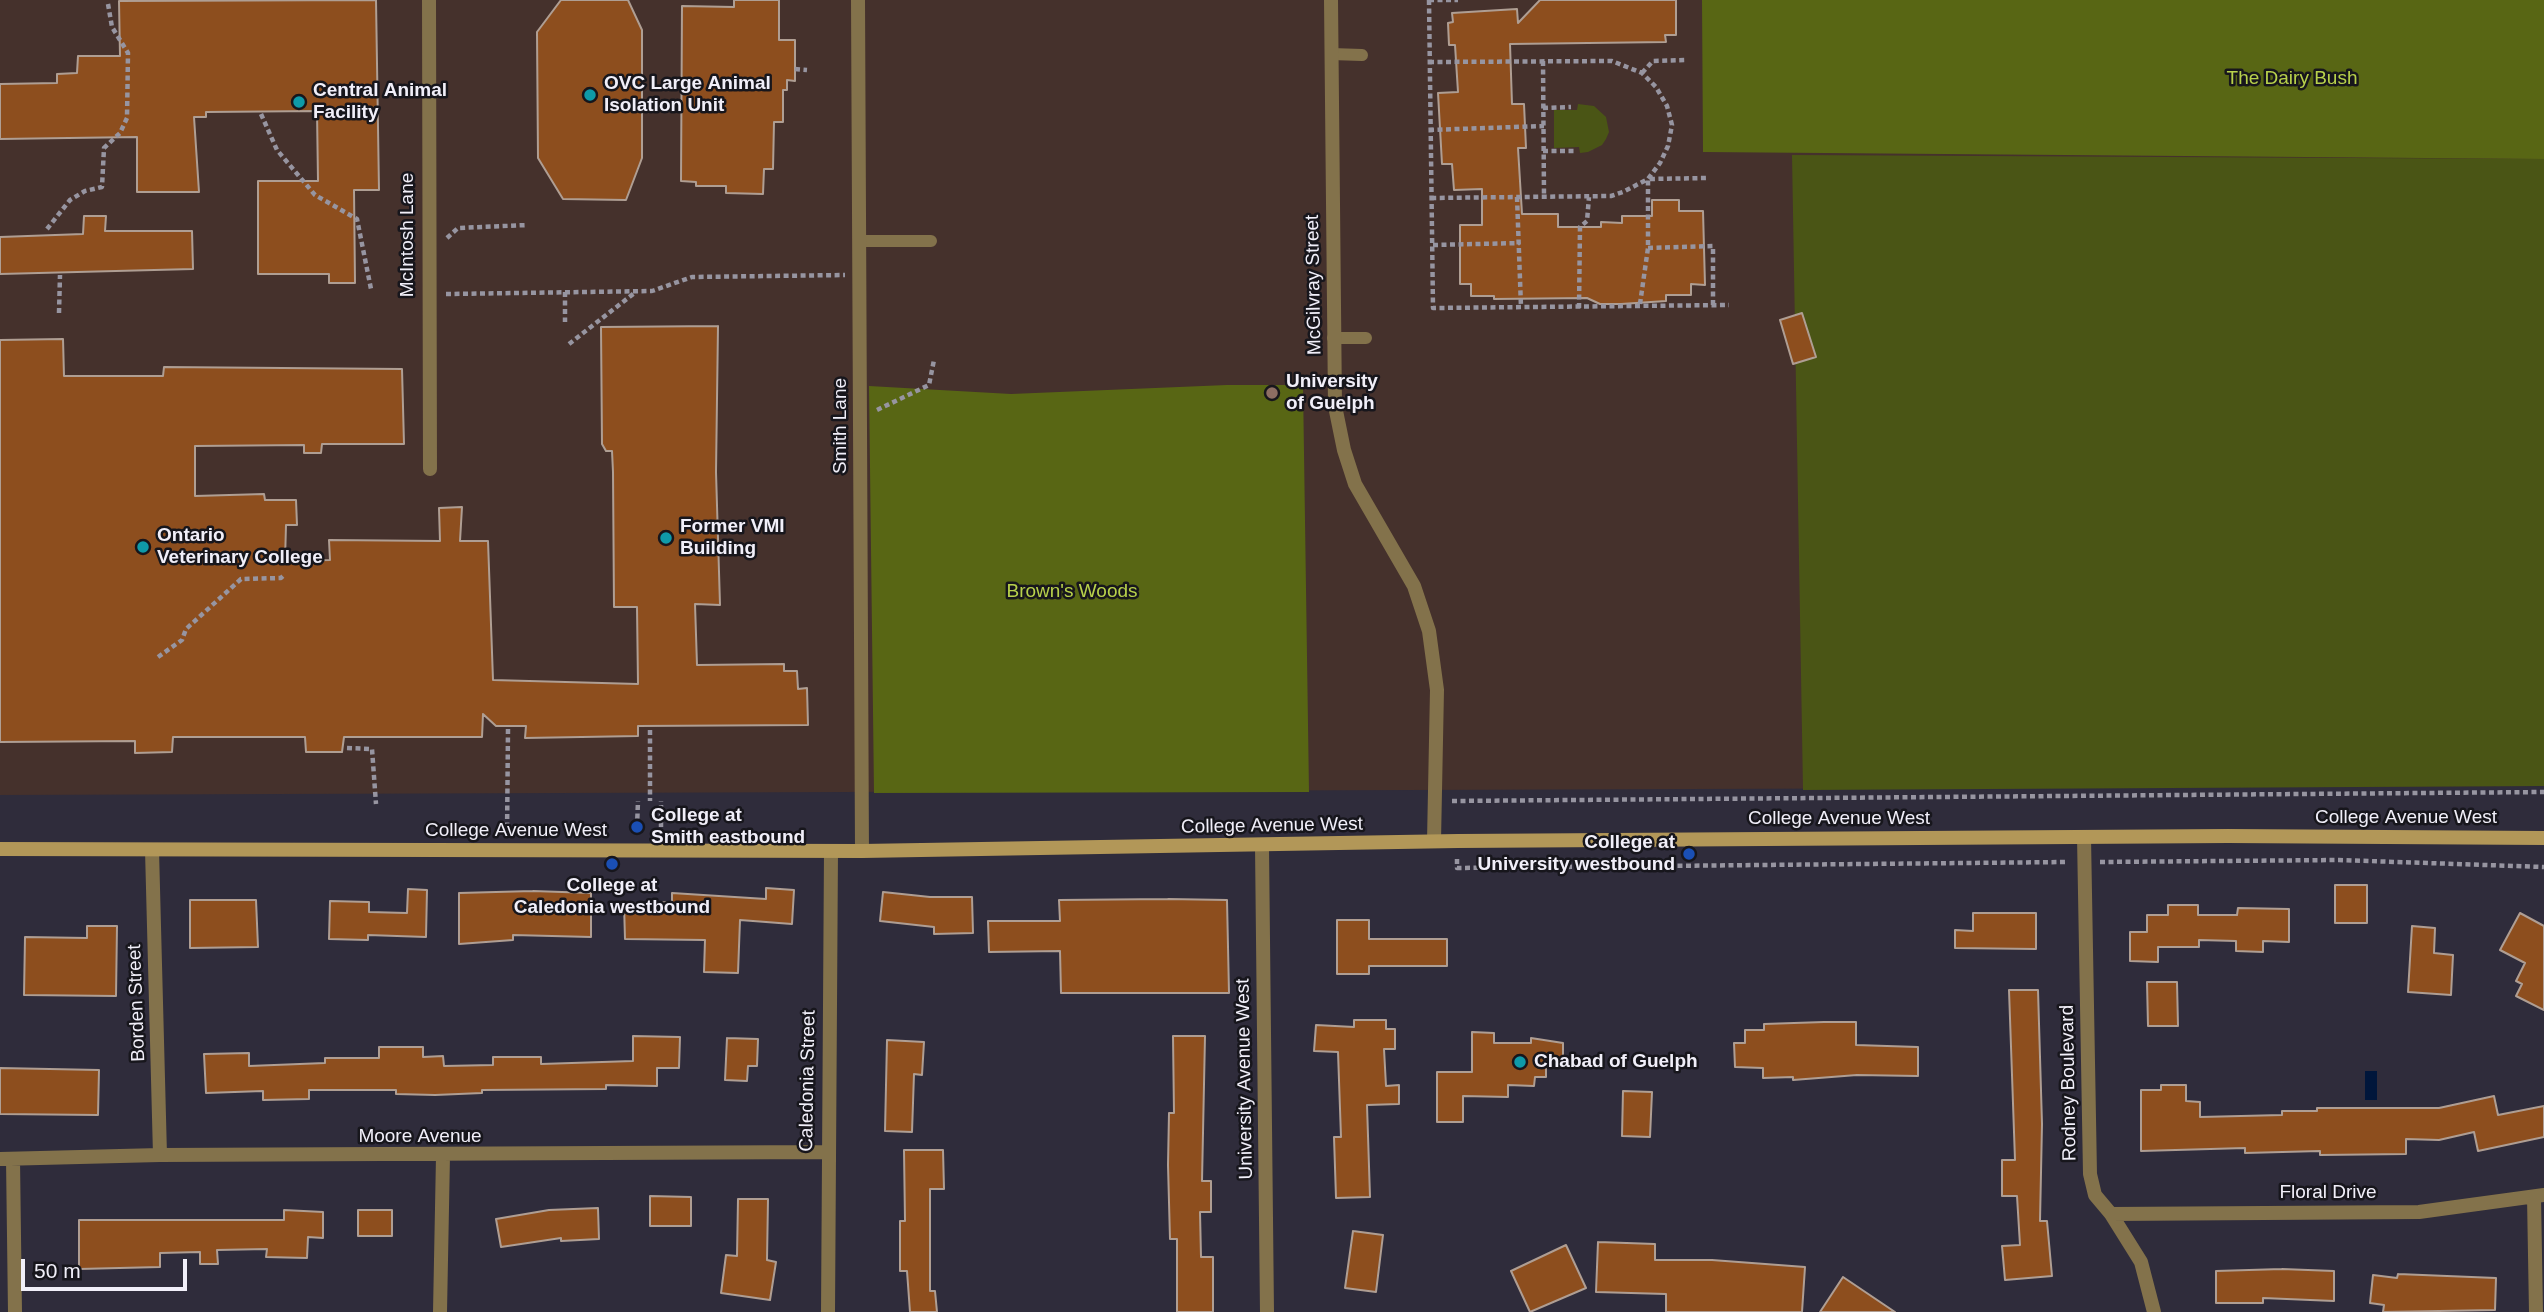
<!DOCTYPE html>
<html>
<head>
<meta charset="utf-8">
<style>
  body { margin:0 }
  #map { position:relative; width:2544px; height:1312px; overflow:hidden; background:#2f2c3b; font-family:Arial,sans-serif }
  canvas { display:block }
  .scale { position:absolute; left:21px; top:1259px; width:166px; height:32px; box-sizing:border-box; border:4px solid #f1eff9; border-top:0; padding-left:9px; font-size:21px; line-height:24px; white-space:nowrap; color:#f1eff9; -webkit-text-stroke:5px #17161c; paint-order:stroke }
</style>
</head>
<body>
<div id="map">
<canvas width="2544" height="1312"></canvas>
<div class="scale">50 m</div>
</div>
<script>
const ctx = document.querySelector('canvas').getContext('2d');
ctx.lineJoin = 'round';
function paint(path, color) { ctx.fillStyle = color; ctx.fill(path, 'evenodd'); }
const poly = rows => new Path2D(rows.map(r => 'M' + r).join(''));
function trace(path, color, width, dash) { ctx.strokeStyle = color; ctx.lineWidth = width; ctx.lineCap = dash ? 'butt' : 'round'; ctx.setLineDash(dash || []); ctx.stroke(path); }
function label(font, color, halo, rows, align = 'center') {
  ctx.font = font + ' Arial,sans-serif'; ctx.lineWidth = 5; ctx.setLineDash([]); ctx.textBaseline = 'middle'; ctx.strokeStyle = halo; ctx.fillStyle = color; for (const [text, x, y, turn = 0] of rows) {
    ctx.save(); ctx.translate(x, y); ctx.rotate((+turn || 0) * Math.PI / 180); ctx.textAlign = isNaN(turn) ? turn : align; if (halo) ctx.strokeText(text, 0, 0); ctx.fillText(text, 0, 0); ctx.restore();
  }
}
paint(poly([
  [0,0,2544,0,2544,786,0,795]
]), '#45312c');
paint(poly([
  [1578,104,1594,106,1606,117,1609,132,1606,139,1602,145,1588,152,1580,153,1579,147,1554,148,1554,110,1577,110],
  [1792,155,2544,159,2544,786,1803,790]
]), '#4a5515');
paint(poly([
  [1702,0,2544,0,2544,159,1703,152],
  [1227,385,1303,385,1309,792,874,793,869,386,1011,394]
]), '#586614');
paint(poly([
  [2365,1071,2377,1071,2377,1100,2365,1100]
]), '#00163b');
const building = poly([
  [376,0,379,190,354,190,355,283,329,283,329,274,258,274,258,181,318,181,317,111,206,112,206,117,194,117,199,192,137,192,137,137,0,139,0,84,57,83,57,74,77,73,78,56,120,56,119,1,376,0],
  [561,0,628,0,642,30,642,158,626,200,563,199,538,158,537,32,561,0],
  [734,0,779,0,779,40,795,40,795,81,787,80,787,90,783,90,783,122,774,122,773,169,764,169,763,194,726,193,726,186,696,186,696,182,681,181,682,6,734,7,734,0],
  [1540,0,1676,0,1676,35,1665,35,1666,42,1510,44,1512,104,1524,104,1526,148,1518,148,1522,214,1558,214,1558,227,1601,227,1601,222,1622,223,1622,216,1652,216,1652,200,1679,200,1679,211,1703,211,1705,285,1691,284,1691,295,1666,295,1666,301,1621,304,1600,304,1587,298,1494,299,1494,296,1471,296,1471,284,1460,284,1460,225,1482,225,1482,189,1454,190,1452,164,1442,164,1438,93,1458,92,1455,45,1449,45,1448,23,1453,22,1452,13,1517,9,1518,23,1540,0],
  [84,216,106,216,105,231,192,231,193,269,0,274,0,237,83,234,84,216],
  [1802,313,1816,357,1793,364,1780,320,1802,313],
  [718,326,716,472,720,605,695,604,697,665,784,664,784,671,797,671,798,689,807,688,808,725,638,726,638,736,525,738,526,726,496,726,483,714,482,737,344,737,342,752,306,752,305,737,173,737,172,752,135,753,135,741,0,742,0,340,63,339,64,376,163,376,164,367,402,369,404,444,322,444,321,453,304,453,304,445,195,446,195,496,264,494,265,500,296,500,297,525,286,525,285,561,330,560,329,540,440,541,439,508,462,507,460,541,488,541,493,680,638,684,637,607,614,607,613,472,612,451,606,451,602,444,601,327,718,326],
  [2335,885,2367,885,2367,923,2335,923,2335,885],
  [766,888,794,890,792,924,740,920,738,973,704,972,705,940,625,939,624,904,672,902,672,893,766,899,766,888],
  [408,889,427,890,426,937,368,935,368,940,329,939,330,901,369,902,369,912,407,913,408,889],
  [533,891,591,893,591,937,513,935,513,940,459,944,459,893,533,891],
  [883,892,930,897,972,897,973,933,934,934,934,927,880,921,883,892],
  [1168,899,1227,900,1229,993,1061,993,1060,951,989,952,988,921,1060,921,1059,900,1168,899],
  [190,900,256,900,258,947,190,948,190,900],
  [2168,905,2198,905,2198,915,2237,915,2238,908,2289,909,2289,942,2263,941,2263,952,2236,951,2236,941,2199,940,2199,947,2158,947,2158,962,2130,961,2130,932,2147,932,2147,915,2168,915,2168,905],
  [1973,913,2036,913,2036,949,1955,948,1955,930,1973,931,1973,913],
  [2520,913,2544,926,2544,1010,2516,996,2522,984,2516,981,2525,963,2500,950,2520,913],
  [1337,920,1369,920,1369,939,1447,939,1447,966,1369,966,1369,974,1337,974,1337,920],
  [87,926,117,926,116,996,24,995,25,937,87,938,87,926],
  [2412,926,2435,928,2434,953,2453,955,2451,995,2408,992,2412,926],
  [2147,982,2177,982,2178,1026,2148,1026,2147,982],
  [2009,990,2038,990,2042,1124,2040,1221,2047,1221,2052,1276,2005,1280,2002,1246,2020,1245,2017,1196,2002,1196,2002,1160,2015,1160,2009,990],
  [1354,1020,1386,1020,1386,1029,1395,1029,1395,1049,1384,1049,1386,1086,1399,1085,1399,1104,1367,1105,1370,1197,1336,1198,1334,1137,1341,1137,1338,1052,1314,1051,1316,1025,1354,1027,1354,1020],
  [1824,1022,1856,1022,1856,1045,1918,1047,1918,1076,1857,1075,1793,1080,1793,1077,1763,1078,1763,1068,1735,1067,1734,1043,1745,1043,1745,1030,1764,1030,1764,1024,1824,1022],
  [1472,1032,1494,1033,1494,1043,1531,1043,1531,1038,1563,1043,1563,1067,1546,1066,1546,1077,1535,1077,1534,1086,1508,1085,1508,1097,1463,1096,1463,1122,1437,1122,1437,1072,1472,1072,1472,1032],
  [633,1036,680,1037,679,1068,657,1068,657,1086,606,1085,606,1089,482,1090,482,1093,435,1095,396,1094,396,1090,309,1090,309,1099,263,1100,263,1091,206,1093,204,1054,249,1053,249,1066,325,1063,325,1058,379,1058,379,1047,423,1047,423,1057,443,1056,444,1066,493,1065,493,1057,541,1057,541,1064,633,1061,633,1036],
  [1173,1036,1205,1036,1202,1181,1211,1181,1211,1212,1200,1212,1201,1257,1213,1257,1213,1312,1177,1312,1177,1239,1170,1239,1168,1165,1169,1113,1174,1113,1173,1036],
  [727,1038,758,1039,757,1066,748,1066,747,1081,725,1080,727,1038],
  [887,1040,924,1042,922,1075,914,1074,912,1132,885,1131,887,1040],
  [0,1068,99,1070,98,1115,0,1114,0,1068],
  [2161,1085,2186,1085,2186,1101,2200,1102,2200,1117,2282,1115,2282,1111,2317,1111,2317,1108,2439,1108,2494,1096,2498,1115,2544,1106,2544,1137,2478,1151,2474,1132,2439,1140,2406,1139,2406,1154,2320,1155,2320,1151,2245,1153,2245,1148,2141,1151,2141,1090,2161,1090,2161,1085],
  [1623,1091,1652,1092,1650,1137,1622,1136,1623,1091],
  [904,1150,943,1150,944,1189,930,1189,930,1291,935,1291,937,1312,910,1312,907,1271,900,1271,900,1221,905,1221,904,1150],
  [650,1196,691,1197,691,1226,650,1226,650,1196],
  [738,1199,768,1199,767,1260,776,1262,770,1300,721,1293,726,1255,737,1256,738,1199],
  [598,1208,599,1239,561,1241,561,1238,501,1247,496,1219,549,1210,598,1208],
  [284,1210,323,1212,323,1238,308,1237,307,1258,266,1257,267,1249,217,1250,218,1264,200,1264,200,1252,160,1253,160,1267,79,1269,79,1220,284,1220,284,1210],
  [358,1210,392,1210,392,1236,358,1236,358,1210],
  [1353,1231,1383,1235,1376,1292,1345,1288,1353,1231],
  [1598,1242,1655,1244,1655,1260,1712,1260,1805,1267,1802,1312,1666,1312,1666,1294,1596,1292,1598,1242],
  [1566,1245,1586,1288,1530,1312,1511,1271,1566,1245],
  [2282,1269,2334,1271,2334,1301,2263,1298,2263,1303,2216,1303,2216,1271,2282,1269],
  [2398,1274,2496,1278,2495,1310,2383,1312,2384,1305,2370,1303,2373,1275,2397,1278,2398,1274],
  [1843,1277,1895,1312,1820,1312,1843,1277]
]);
paint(building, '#8d4e1e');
trace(building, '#af9e93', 2);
trace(poly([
  [1429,0,1433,308,1729,305],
  [1429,0,1458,0],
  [1543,61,1544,196],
  [1429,62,1612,61,1642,73,1656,87,1667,106,1672,125,1668,146,1660,163,1648,179,1623,192,1611,196,1430,198],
  [795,69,807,70],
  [1642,73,1653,61,1686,60],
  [1543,108,1571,107],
  [261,114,277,150,315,195,357,219,371,289],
  [1429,130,1544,126],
  [1543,151,1574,151],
  [1517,197,1521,307],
  [47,229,70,200,85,191,102,187,104,148,120,133,127,118,128,53,112,27,108,4],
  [447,238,458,228,528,225],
  [1433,245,1520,243],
  [1648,248,1713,246,1713,305],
  [565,292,565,322],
  [446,294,652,291,692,277,845,275],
  [1640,304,1648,248,1648,179,1706,178],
  [1579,308,1580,227,1587,221,1589,197],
  [59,313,60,275],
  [569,344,637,291],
  [877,410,929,385,934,360],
  [158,657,182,640,186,629,241,579,281,578,285,574],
  [650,730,650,801],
  [347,748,372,749,376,804],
  [1452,801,2544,792],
  [637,827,638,801],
  [661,827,661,801],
  [507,836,508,729],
  [1457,859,1457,868,2067,862],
  [2100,862,2339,860,2544,867]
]), '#9795a1', 4.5, [5, 3.5]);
trace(poly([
  [1331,54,1362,55],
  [860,241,931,241],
  [1333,338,1366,338]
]), '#83724b', 12);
trace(poly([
  [429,0,430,469],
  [858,0,862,851],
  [1331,0,1335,406,1344,450,1355,484,1414,586,1429,631,1437,690,1434,841],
  [2084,837,2090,1174,2095,1195,2111,1214,2141,1262,2154,1312],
  [1262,846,1267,1312],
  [152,850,160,1155],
  [0,1159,160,1155,827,1152],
  [13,1159,15,1312],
  [2534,1197,2536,1312],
  [2111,1214,2419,1212,2544,1195],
  [440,1312,443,1156],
  [828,1312,831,851]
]), '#83724b', 14);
trace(poly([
  [0,849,862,851,1458,841,2228,836,2544,838]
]), '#b29758', 14);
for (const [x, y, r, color] of [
  [590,95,7,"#0f9aa8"],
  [299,102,7,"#0f9aa8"],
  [1272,393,7,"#8d6e63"],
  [666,538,7,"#0f9aa8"],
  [143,547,7,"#0f9aa8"],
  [637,827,7,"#1a4fb4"],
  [1689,854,7,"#1a4fb4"],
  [612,864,7,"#1a4fb4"],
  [1520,1062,7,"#0f9aa8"]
]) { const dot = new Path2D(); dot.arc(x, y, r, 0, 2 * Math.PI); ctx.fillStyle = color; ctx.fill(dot); trace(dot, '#17161c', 2.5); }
label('19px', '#b8d14b', '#17161c', [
  ["The Dairy Bush",2292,79],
  ["Brown's Woods",1072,592]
]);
label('bold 19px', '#f1eff9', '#17161c', [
  ["OVC Large Animal",604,84],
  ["Isolation Unit",604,106],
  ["Central Animal",313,91],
  ["Facility",313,113],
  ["University",1286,382],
  ["of Guelph",1286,404],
  ["Former VMI",680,527],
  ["Building",680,549],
  ["Ontario",157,536],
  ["Veterinary College",157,558],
  ["College at",651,816],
  ["Smith eastbound",651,838],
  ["College at",1675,843,"right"],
  ["University westbound",1675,865,"right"],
  ["College at",612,886,"center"],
  ["Caledonia westbound",612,908,"center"],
  ["Chabad of Guelph",1534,1062]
], 'left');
label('19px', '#f1eff9', '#17161c', [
  ["McIntosh Lane",408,235,-90],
  ["McGilvray Street",1314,285,-91],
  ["Smith Lane",841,426,-90],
  ["College Avenue West",2406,818],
  ["College Avenue West",1839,819],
  ["College Avenue West",1272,826,-1],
  ["College Avenue West",516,831],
  ["Borden Street",137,1003,-92],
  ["University Avenue West",1245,1079,-91],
  ["Caledonia Street",808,1081,-89],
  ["Rodney Boulevard",2069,1083,-91],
  ["Moore Avenue",420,1137],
  ["Floral Drive",2328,1193]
]);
</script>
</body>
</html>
